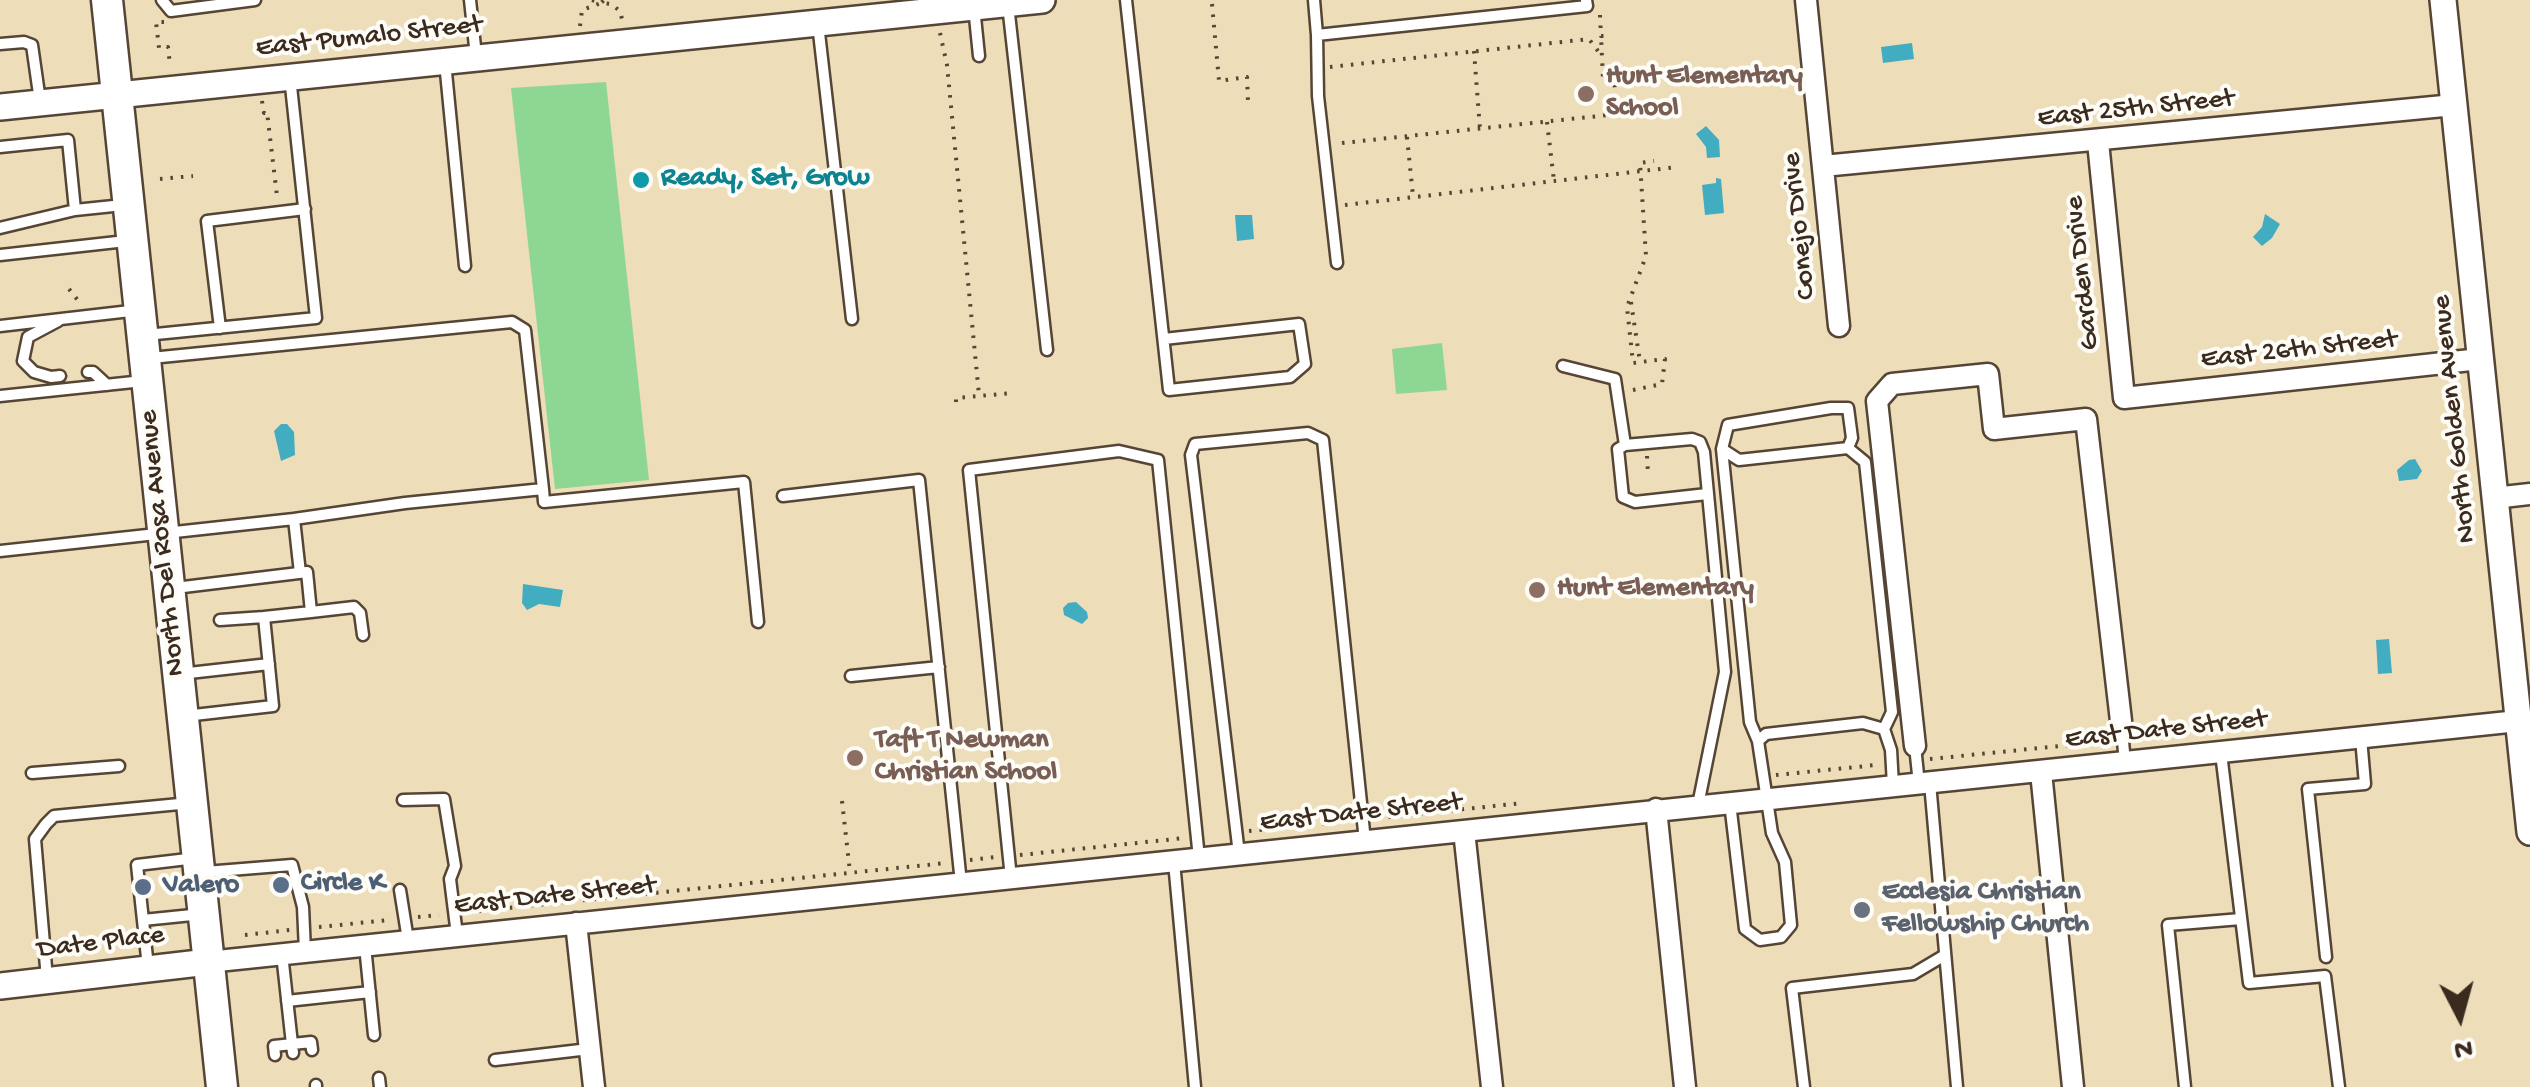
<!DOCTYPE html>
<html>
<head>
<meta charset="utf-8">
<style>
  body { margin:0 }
  #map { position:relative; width:2530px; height:1087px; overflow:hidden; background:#edddb9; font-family:"Gochi Hand",sans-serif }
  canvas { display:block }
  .north { position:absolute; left:2410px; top:967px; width:100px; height:100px; -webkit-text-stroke:8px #fdfcf7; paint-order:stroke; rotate:174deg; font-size:28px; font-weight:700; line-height:40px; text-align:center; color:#3b2a1e }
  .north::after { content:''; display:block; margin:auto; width:35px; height:45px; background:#3b2a1e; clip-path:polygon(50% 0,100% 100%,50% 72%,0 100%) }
</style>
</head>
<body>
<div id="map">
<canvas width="2530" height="1087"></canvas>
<div class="north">N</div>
</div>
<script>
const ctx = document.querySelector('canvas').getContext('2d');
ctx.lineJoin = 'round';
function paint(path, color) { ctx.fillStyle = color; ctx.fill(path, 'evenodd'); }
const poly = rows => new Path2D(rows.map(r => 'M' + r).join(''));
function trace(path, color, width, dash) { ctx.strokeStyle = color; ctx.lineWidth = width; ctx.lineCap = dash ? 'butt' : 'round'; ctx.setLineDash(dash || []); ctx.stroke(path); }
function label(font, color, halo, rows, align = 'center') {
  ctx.font = font + ' "Gochi Hand",sans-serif'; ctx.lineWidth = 8; ctx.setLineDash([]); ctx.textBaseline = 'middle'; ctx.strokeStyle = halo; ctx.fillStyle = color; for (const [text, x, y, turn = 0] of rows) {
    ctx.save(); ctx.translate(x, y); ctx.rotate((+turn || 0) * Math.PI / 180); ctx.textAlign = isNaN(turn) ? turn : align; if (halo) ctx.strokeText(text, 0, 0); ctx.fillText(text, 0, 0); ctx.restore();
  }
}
paint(poly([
  [606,82,649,480,555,489,511,88],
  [1442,343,1447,390,1396,394,1392,349]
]), '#8ed792');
paint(poly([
  [1912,43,1914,59,1883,63,1881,47],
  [1706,126,1719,140,1720,157,1707,158,1706,147,1696,134],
  [1716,178,1721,179,1724,213,1705,215,1702,185,1716,183],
  [2265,214,2280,224,2272,238,2262,246,2253,237,2262,227],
  [1235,215,1252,215,1254,239,1237,241],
  [281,424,287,424,294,432,295,455,281,461,274,431],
  [2415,459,2422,471,2417,479,2399,481,2397,470,2409,460],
  [523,584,563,590,560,607,539,604,527,610,522,603],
  [1076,602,1087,612,1088,618,1082,624,1064,615,1063,608,1068,603],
  [2389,639,2392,673,2378,674,2376,640]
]), '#42adc1');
const service = poly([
  [162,0,171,11,255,0],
  [470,0,476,56],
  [1126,0,1169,390,1290,377,1305,364,1299,324,1164,339],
  [1314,0,1317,35,1587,6,1586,0],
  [1008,5,1047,350],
  [974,7,979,56],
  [818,24,852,319],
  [1317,35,1318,96,1337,263],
  [0,44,24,42,32,45,40,101],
  [445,62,465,266],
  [0,147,68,140,75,210,123,205],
  [0,228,75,210],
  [0,255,126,241],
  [58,321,28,337,23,361,34,372,51,377,60,376],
  [0,326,139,310],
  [220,328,207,221,305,209],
  [146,335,316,318,290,77],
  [151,358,512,322,525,330,543,489,405,503,294,519],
  [1563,366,1615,379,1625,445],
  [88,372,93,372,107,385],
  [0,396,143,381],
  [1848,448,1852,438,1848,408,1831,408,1728,425,1722,449,1739,460,1848,448,1865,462,1892,712,1884,729],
  [1722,449,1750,722,1758,741],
  [543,489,544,502,744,482,758,622],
  [783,496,919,480,961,883],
  [0,551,294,519,300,573],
  [175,588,307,572,311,612,264,617,273,706,185,716],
  [311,612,354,607,360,613,363,635],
  [220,620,264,617],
  [180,674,269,664],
  [851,676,939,667],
  [2121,721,2125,762],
  [1915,746,1919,784],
  [2221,753,2249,983,2325,976,2339,1087],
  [32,773,119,766],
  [1930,783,1957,1087],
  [403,800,444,799,455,866,450,879,457,935],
  [1730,803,1745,929,1760,940,1781,937,1791,925,1785,862,1772,833,1758,741,1766,734,1863,723,1884,729,1891,750,1893,785],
  [1698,805,1725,672,1704,452,1700,442,1692,439,1625,445,1618,449,1623,497,1635,502,1707,494],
  [1239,854,1191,455,1195,444,1308,433,1323,440,1365,841],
  [1174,862,1195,1087],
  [205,872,292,865,303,907,305,951],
  [1011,878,969,470,1119,451,1158,460,1199,858],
  [400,890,408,940],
  [143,920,202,914],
  [365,946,374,1035],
  [282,954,293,1053],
  [2326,957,2308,789,2365,784,2361,738],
  [148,967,137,865,196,858],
  [47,979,35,839,46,824,54,816,190,803],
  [287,1001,370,992],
  [275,1055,274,1046,311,1042,312,1050],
  [495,1060,589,1049],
  [379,1078,380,1087],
  [316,1085,316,1087],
  [1804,1087,1792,988,1913,974,1945,955],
  [2185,1087,2168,925,2241,919]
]);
const minor = poly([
  [1806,0,1839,326],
  [2098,142,2124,398,2480,359],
  [1823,166,2454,105],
  [2494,498,2530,494],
  [1915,746,1877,401,1892,384,1988,374,1994,429,2086,419,2121,721],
  [2041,772,2073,1087],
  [1656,809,1685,1087],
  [1464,831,1492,1087],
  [576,923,594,1087],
  [208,962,2518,721]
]);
const tertiary = poly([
  [2443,0,2530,832],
  [0,107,1042,0],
  [0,986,208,962]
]);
const secondary = poly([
  [107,0,222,1087]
]);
trace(service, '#564535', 15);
trace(minor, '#564535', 25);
trace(tertiary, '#564535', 30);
trace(secondary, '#564535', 35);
trace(poly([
  [592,0,601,3,604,0],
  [1212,4,1219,81,1247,77,1248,102],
  [1600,15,1601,36,1605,36],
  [164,22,156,22,159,48,168,47,170,65],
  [580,26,582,10,601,3,611,4,620,11,623,23],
  [940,33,947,65,979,395],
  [1474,51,1480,129],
  [1330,67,1589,39,1598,51,1602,51],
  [262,101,264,113,267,112,277,196],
  [1547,122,1554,181],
  [1407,137,1413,196],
  [1342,143,1618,114,1614,80,1603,79,1601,36],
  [160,179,193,176],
  [1345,205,1677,167],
  [69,289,80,303],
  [1631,302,1640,362],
  [1633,390,1662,384,1665,359,1633,363,1627,307,1646,256,1640,163,1654,161],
  [956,402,956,398,1013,393],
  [1647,456,1648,474],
  [1930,759,2110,741],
  [1776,775,1876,765],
  [842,801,850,872],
  [1378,818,1523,803],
  [1249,831,1349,821],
  [1020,855,1185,838],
  [970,860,996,857],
  [468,912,946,863],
  [418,917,439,915],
  [319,927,389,920],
  [245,935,290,930]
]), '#564535', 4, [2.5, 8]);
trace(service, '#fff', 10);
trace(minor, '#fff', 20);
trace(tertiary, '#fff', 25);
trace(secondary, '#fff', 30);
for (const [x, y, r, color] of [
  [1586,94,10,"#8d6e63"],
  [641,180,10,"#0f9aa8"],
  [1537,590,10,"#8d6e63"],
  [855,758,10,"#8d6e63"],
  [281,885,10,"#5c6f8a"],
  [143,887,10,"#5c6f8a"],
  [1862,910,10,"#6b7280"]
]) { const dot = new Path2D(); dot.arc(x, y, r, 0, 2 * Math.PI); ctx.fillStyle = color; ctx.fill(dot); trace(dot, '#fdfcf7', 4); }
label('28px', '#3b2a1e', '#fdfcf7', [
  ["East Pumalo Street",369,38,-6],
  ["East 25th Street",2136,110,-6],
  ["Conejo Drive",1801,226,-96],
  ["Garden Drive",2084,273,-96],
  ["East 26th Street",2299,351,-6],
  ["North Golden Avenue",2456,419,-96],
  ["North Del Rosa Avenue",164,543,-96],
  ["East Date Street",2166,731,-6],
  ["East Date Street",1361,814,-6],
  ["East Date Street",555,897,-6],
  ["Date Place",101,944,-7]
]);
label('bold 28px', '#785e54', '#fdfcf7', [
  ["Hunt Elementary",1606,78],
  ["School",1606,110],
  ["Hunt Elementary",1557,590],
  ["Taft T Newman",875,742],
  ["Christian School",875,774]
], 'left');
label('bold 28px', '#0d838f', '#fdfcf7', [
  ["Ready, Set, Grow",661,180]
], 'left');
label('bold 28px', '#4e5e75', '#fdfcf7', [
  ["Circle K",301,885],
  ["Valero",163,887]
], 'left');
label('bold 28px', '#5b616d', '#fdfcf7', [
  ["Ecclesia Christian",1882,894],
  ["Fellowship Church",1882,926]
], 'left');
</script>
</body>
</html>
